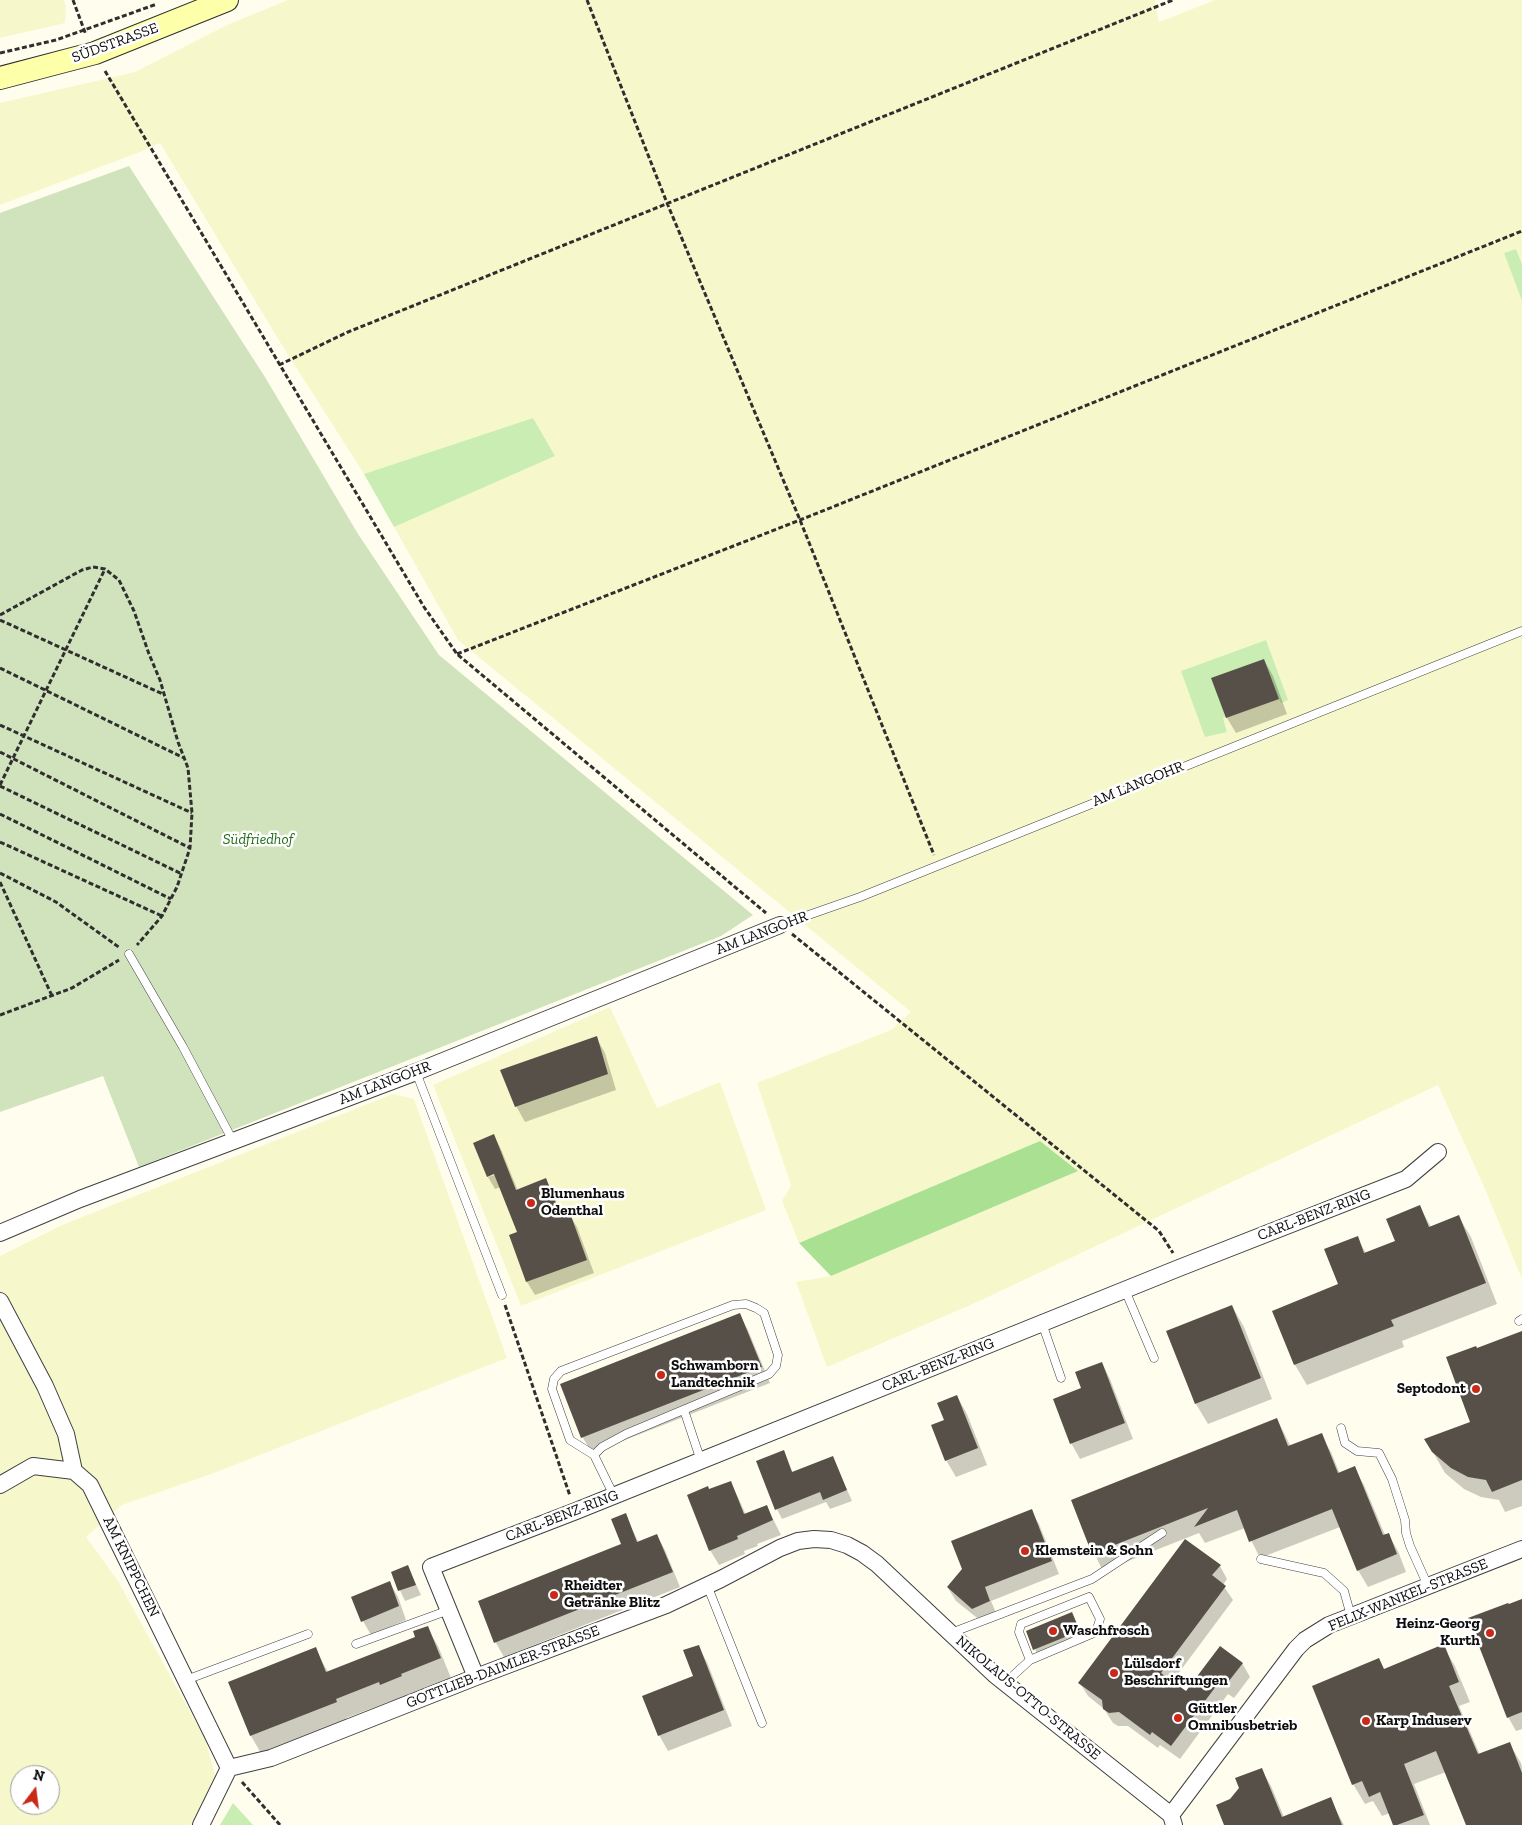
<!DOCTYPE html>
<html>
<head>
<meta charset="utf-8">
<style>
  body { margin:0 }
  #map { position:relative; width:1522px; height:1825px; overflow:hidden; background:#fffeee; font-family:"Zilla Slab",serif }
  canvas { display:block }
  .north { position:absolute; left:10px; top:1765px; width:50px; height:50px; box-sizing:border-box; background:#fff; border:1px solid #9e9e9e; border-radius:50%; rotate:15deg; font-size:14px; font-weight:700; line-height:20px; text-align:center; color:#0d0d0d }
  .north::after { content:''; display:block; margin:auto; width:18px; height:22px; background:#ca2818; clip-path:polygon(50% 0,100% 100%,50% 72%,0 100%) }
</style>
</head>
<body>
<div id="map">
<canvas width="1522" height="1825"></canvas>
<div class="north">N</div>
</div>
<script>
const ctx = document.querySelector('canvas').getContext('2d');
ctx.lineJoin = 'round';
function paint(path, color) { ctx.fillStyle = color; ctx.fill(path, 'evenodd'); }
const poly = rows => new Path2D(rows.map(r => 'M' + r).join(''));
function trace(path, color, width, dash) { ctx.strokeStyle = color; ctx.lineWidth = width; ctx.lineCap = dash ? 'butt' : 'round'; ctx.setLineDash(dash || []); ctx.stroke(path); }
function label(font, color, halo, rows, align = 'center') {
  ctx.font = font + ' "Zilla Slab",serif'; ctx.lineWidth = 5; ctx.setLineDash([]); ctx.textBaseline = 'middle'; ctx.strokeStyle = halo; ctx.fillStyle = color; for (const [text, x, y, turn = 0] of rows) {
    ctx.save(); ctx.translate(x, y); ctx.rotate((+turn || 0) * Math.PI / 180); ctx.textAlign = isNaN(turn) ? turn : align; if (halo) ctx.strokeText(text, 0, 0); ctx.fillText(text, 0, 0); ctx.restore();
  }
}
paint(poly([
  [0,0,64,0,66,7,65,23,0,38],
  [288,0,1155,0,1159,22,1215,0,1522,0,1522,264,1516,249,1504,253,1522,301,1522,1279,1485,1189,1438,1085,975,1303,827,1367,796,1282,831,1276,1078,1171,1040,1141,799,1243,782,1201,791,1186,757,1083,891,1030,911,1012,458,640,394,527,555,456,533,418,364,474,283,347,160,143,140,152,0,205,0,103,135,72,227,25],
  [1266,640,1278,697,1223,718,1227,732,1181,671],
  [610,1007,657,1108,720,1082,766,1210,521,1306,433,1085],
  [393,1094,414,1099,507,1358,214,1473,122,1505,86,1537,118,1581,205,1739,216,1778,191,1825,0,1825,0,1256,62,1225],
  [20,1775,50,1775,50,1805,20,1805]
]), '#f6f8cb');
paint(poly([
  [1516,249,1522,264,1522,301,1504,253],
  [533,418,555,456,394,527,364,474],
  [1266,640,1288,700,1281,703,1278,697,1223,718,1227,732,1205,737,1181,671],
  [233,1803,253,1825,220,1825]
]), '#caedb3');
paint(poly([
  [1040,1141,1078,1171,831,1276,799,1243]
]), '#aae091');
paint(poly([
  [129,166,265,377,358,534,439,655,753,915,721,936,139,1167,103,1076,0,1112,0,213]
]), '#d1e3bc');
paint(poly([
  [1264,660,1273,676,1287,714,1236,733,1227,718],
  [596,1037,605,1053,616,1090,525,1122,516,1106],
  [494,1136,501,1149,518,1191,546,1180,553,1193,562,1217,569,1214,577,1227,594,1273,535,1295,527,1282,519,1233,501,1187,495,1189,488,1177,501,1173],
  [1420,1207,1431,1227,1459,1217,1471,1237,1497,1304,1402,1341,1404,1347,1307,1385,1295,1365,1340,1285,1357,1238,1366,1253,1396,1242],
  [1232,1306,1244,1327,1272,1399,1208,1424,1196,1404],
  [739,1314,748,1330,770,1383,592,1453,583,1438,561,1385],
  [1522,1332,1522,1506,1505,1512,1499,1500,1481,1497,1464,1489,1445,1473,1426,1440,1472,1423,1477,1350],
  [1102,1363,1110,1379,1133,1439,1080,1459,1071,1443,1083,1389],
  [957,1396,967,1414,987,1465,956,1477,946,1460,946,1420],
  [1277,1419,1291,1447,1321,1435,1331,1452,1340,1474,1354,1468,1364,1485,1385,1535,1388,1534,1398,1551,1406,1572,1368,1587,1358,1570,1340,1527,1260,1558,1245,1528,1205,1543,1199,1533,1103,1571,1094,1553,1073,1500],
  [783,1452,793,1473,833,1458,852,1501,830,1509,826,1502,782,1519,777,1509],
  [730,1482,738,1497,746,1515,767,1507,781,1535,757,1544,758,1546,744,1551,745,1554,719,1565,710,1550],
  [1031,1511,1039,1524,1059,1574,991,1601,997,1615,981,1621,956,1601,948,1588],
  [625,1515,639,1543,657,1536,665,1550,680,1587,504,1657,496,1643,479,1601,623,1545],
  [1220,1566,1227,1579,1223,1585,1233,1600,1172,1682,1186,1693,1242,1663,1250,1677,1234,1698,1228,1694,1180,1759,1160,1745,1158,1748,1128,1726,1118,1726,1113,1723,1104,1709,1088,1696,1080,1683],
  [408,1567,421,1595,405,1601,392,1573],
  [390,1583,398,1597,406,1620,371,1635,363,1621],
  [1522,1599,1522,1729,1516,1731,1508,1717,1470,1619],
  [1071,1614,1085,1642,1040,1659,1035,1649],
  [427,1627,438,1646,451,1678,411,1693,412,1696,392,1704,391,1701,346,1718,347,1721,262,1755,251,1736,230,1683,315,1649,328,1672,417,1637],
  [698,1646,707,1662,732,1726,668,1751,659,1735,695,1677],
  [1443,1646,1455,1666,1470,1702,1459,1706,1480,1755,1509,1743,1521,1763,1522,1767,1522,1825,1467,1825,1446,1772,1414,1784,1430,1825,1394,1825,1390,1813,1382,1816,1373,1801,1365,1804,1353,1784,1385,1670],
  [1261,1769,1271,1786,1284,1817,1330,1799,1344,1825,1225,1825,1231,1800]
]), '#0003');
paint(poly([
  [1264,659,1279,699,1226,718,1211,678],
  [597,1036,608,1074,515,1107,500,1070],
  [494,1134,516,1190,546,1178,561,1216,570,1213,587,1260,526,1282,509,1235,517,1232,494,1174,487,1177,473,1143],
  [1420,1205,1429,1227,1459,1215,1486,1283,1391,1320,1394,1326,1294,1365,1272,1311,1338,1284,1324,1249,1358,1236,1364,1253,1395,1241,1386,1219],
  [1232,1305,1261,1378,1195,1404,1166,1331],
  [740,1313,762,1367,581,1438,560,1384],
  [1522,1331,1522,1480,1492,1492,1486,1480,1468,1477,1451,1468,1432,1452,1424,1439,1470,1422,1446,1357,1476,1346,1477,1348],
  [1102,1362,1125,1423,1070,1444,1053,1399,1081,1388,1075,1372],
  [957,1395,978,1448,945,1461,931,1425,944,1420,937,1403],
  [1277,1418,1288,1446,1322,1433,1338,1473,1355,1466,1383,1535,1389,1533,1397,1554,1357,1571,1332,1509,1249,1542,1237,1510,1194,1527,1208,1508,1092,1554,1071,1500],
  [784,1450,792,1472,833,1456,847,1490,823,1500,820,1492,775,1510,756,1461],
  [731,1481,744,1514,767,1505,773,1520,737,1536,738,1539,709,1551,687,1495,708,1486,709,1489],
  [1032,1509,1052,1561,985,1587,990,1601,972,1609,947,1587,962,1569,951,1541],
  [626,1513,637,1542,657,1534,673,1572,494,1643,478,1601,621,1544,611,1519],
  [1185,1539,1221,1565,1212,1575,1226,1586,1161,1673,1186,1691,1220,1646,1243,1663,1225,1686,1220,1681,1171,1746,1152,1732,1150,1735,1119,1712,1109,1713,1103,1709,1102,1700,1078,1683],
  [408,1565,416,1585,398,1591,391,1572],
  [390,1581,399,1606,361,1622,351,1597],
  [1522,1599,1522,1712,1507,1718,1468,1618,1508,1603,1509,1604],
  [1072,1612,1080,1631,1033,1650,1026,1631],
  [428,1626,441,1658,401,1674,402,1676,380,1685,379,1682,336,1699,337,1702,250,1736,228,1682,316,1647,326,1672,415,1637,413,1631],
  [1444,1644,1459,1682,1449,1686,1478,1754,1510,1742,1522,1773,1522,1825,1466,1825,1436,1751,1404,1764,1424,1815,1397,1825,1393,1825,1380,1792,1369,1797,1362,1781,1352,1785,1312,1686,1379,1658,1384,1669],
  [699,1645,724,1710,658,1736,642,1696,693,1676,683,1650],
  [1262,1768,1282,1817,1331,1797,1342,1825,1224,1825,1216,1805,1230,1799,1239,1788,1235,1778]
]), '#575049');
const lane = poly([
  [780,925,860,897,1522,631],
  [129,954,183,1047,233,1141],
  [416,1072,502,1295],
  [1125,1290,1154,1358],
  [1519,1321,1522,1319],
  [1042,1323,1061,1378],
  [684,1410,701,1461],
  [1341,1428,1345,1443,1357,1451,1379,1453,1392,1479,1405,1520,1406,1533,1410,1546,1428,1586],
  [594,1455,602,1447,626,1434,769,1374,776,1366,778,1355,764,1313,756,1308,746,1304,733,1305,561,1371,554,1379,552,1389,570,1440,594,1455,614,1496],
  [1261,1559,1324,1573,1344,1591,1351,1616],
  [707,1585,762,1723],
  [951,1633,1092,1579,1162,1533],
  [356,1644,449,1610],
  [186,1680,308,1634],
  [1005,1683,1030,1660,1096,1632,1100,1619,1089,1597,1021,1624,1019,1632,1030,1660]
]);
const street = poly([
  [0,1233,80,1199,416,1072,780,925],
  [0,1301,45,1386,66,1434,74,1471,90,1485,229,1768],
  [0,1485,33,1466,74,1471],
  [476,1677,431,1567,576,1511,1179,1268,1406,1179,1438,1152],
  [1171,1815,1296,1649,1305,1640,1329,1625,1522,1549],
  [201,1825,229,1768,271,1758,476,1677,666,1605,721,1579,780,1548,798,1541,814,1539,831,1540,847,1545,862,1553,877,1564,995,1675,1171,1815,1174,1825]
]);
const secondary = poly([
  [0,78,95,53,227,0]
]);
trace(lane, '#404040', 9);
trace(street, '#404040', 18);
trace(secondary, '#2f2f2f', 24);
trace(poly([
  [73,0,86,35],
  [587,0,667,203,800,520,934,855],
  [0,53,56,40,157,4],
  [105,71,424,607,457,654,766,913],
  [279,365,348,332,1173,0],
  [0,615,82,570,93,567,105,569,119,580,134,611,149,654,160,680,178,742,188,768,192,813,190,848,177,887,162,916,137,945],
  [0,620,165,695],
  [457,654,800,520,1522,231],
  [0,668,184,758],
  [0,725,192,813],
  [0,752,190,848],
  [0,785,105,569],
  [0,786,182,874],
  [0,814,171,899],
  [0,842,162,916],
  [0,873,56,902,120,948],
  [0,882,52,996],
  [792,934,1159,1231,1173,1253],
  [0,1015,72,988,119,960],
  [505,1305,570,1496],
  [242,1782,280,1825]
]), '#2f2f2f', 3, [5, 2.5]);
trace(lane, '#fff', 8);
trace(street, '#fff', 16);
trace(secondary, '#fdffa9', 22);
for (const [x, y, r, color] of [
  [531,1203,5,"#ca2818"],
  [661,1375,5,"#ca2818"],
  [1476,1389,5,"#ca2818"],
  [1025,1551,5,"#ca2818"],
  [554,1595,5,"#ca2818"],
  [1053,1631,5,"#ca2818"],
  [1490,1633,5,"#ca2818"],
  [1114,1673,5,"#ca2818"],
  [1178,1718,5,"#ca2818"],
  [1366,1721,5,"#ca2818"]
]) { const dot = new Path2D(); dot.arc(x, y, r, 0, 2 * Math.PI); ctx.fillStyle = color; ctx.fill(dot); trace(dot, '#fff', 2); }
label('15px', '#0d0d0d', '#fff', [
  ["SÜDSTRASSE",115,43,-20],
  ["AM LANGOHR",1138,784,-22],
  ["AM LANGOHR",762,933,-21],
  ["AM LANGOHR",385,1083,-21],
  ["CARL-BENZ-RING",1314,1215,-21],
  ["CARL-BENZ-RING",938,1365,-22],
  ["CARL-BENZ-RING",562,1516,-21],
  ["AM KNIPPCHEN",131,1567,64],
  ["FELIX-WANKEL-STRASSE",1408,1595,-22],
  ["GOTTLIEB-DAIMLER-STRASSE",503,1667,-21],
  ["NIKOLAUS-OTTO-STRASSE",1028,1698,40]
]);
label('italic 15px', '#1e6b17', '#fff', [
  ["Südfriedhof",258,840]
]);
label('bold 15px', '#0d0d0d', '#fff', [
  ["Blumenhaus",541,1194],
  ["Odenthal",541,1211],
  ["Schwamborn",671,1366],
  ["Landtechnik",671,1383],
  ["Septodont",1466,1389,"right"],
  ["Klemstein & Sohn",1035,1551],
  ["Rheidter",564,1586],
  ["Getränke Blitz",564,1603],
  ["Heinz-Georg",1480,1624,"right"],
  ["Kurth",1480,1641,"right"],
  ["Waschfrosch",1063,1631],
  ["Lülsdorf",1124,1664],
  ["Beschriftungen",1124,1681],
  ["Güttler",1188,1709],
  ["Omnibusbetrieb",1188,1726],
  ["Karp Induserv",1376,1721]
], 'left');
</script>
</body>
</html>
